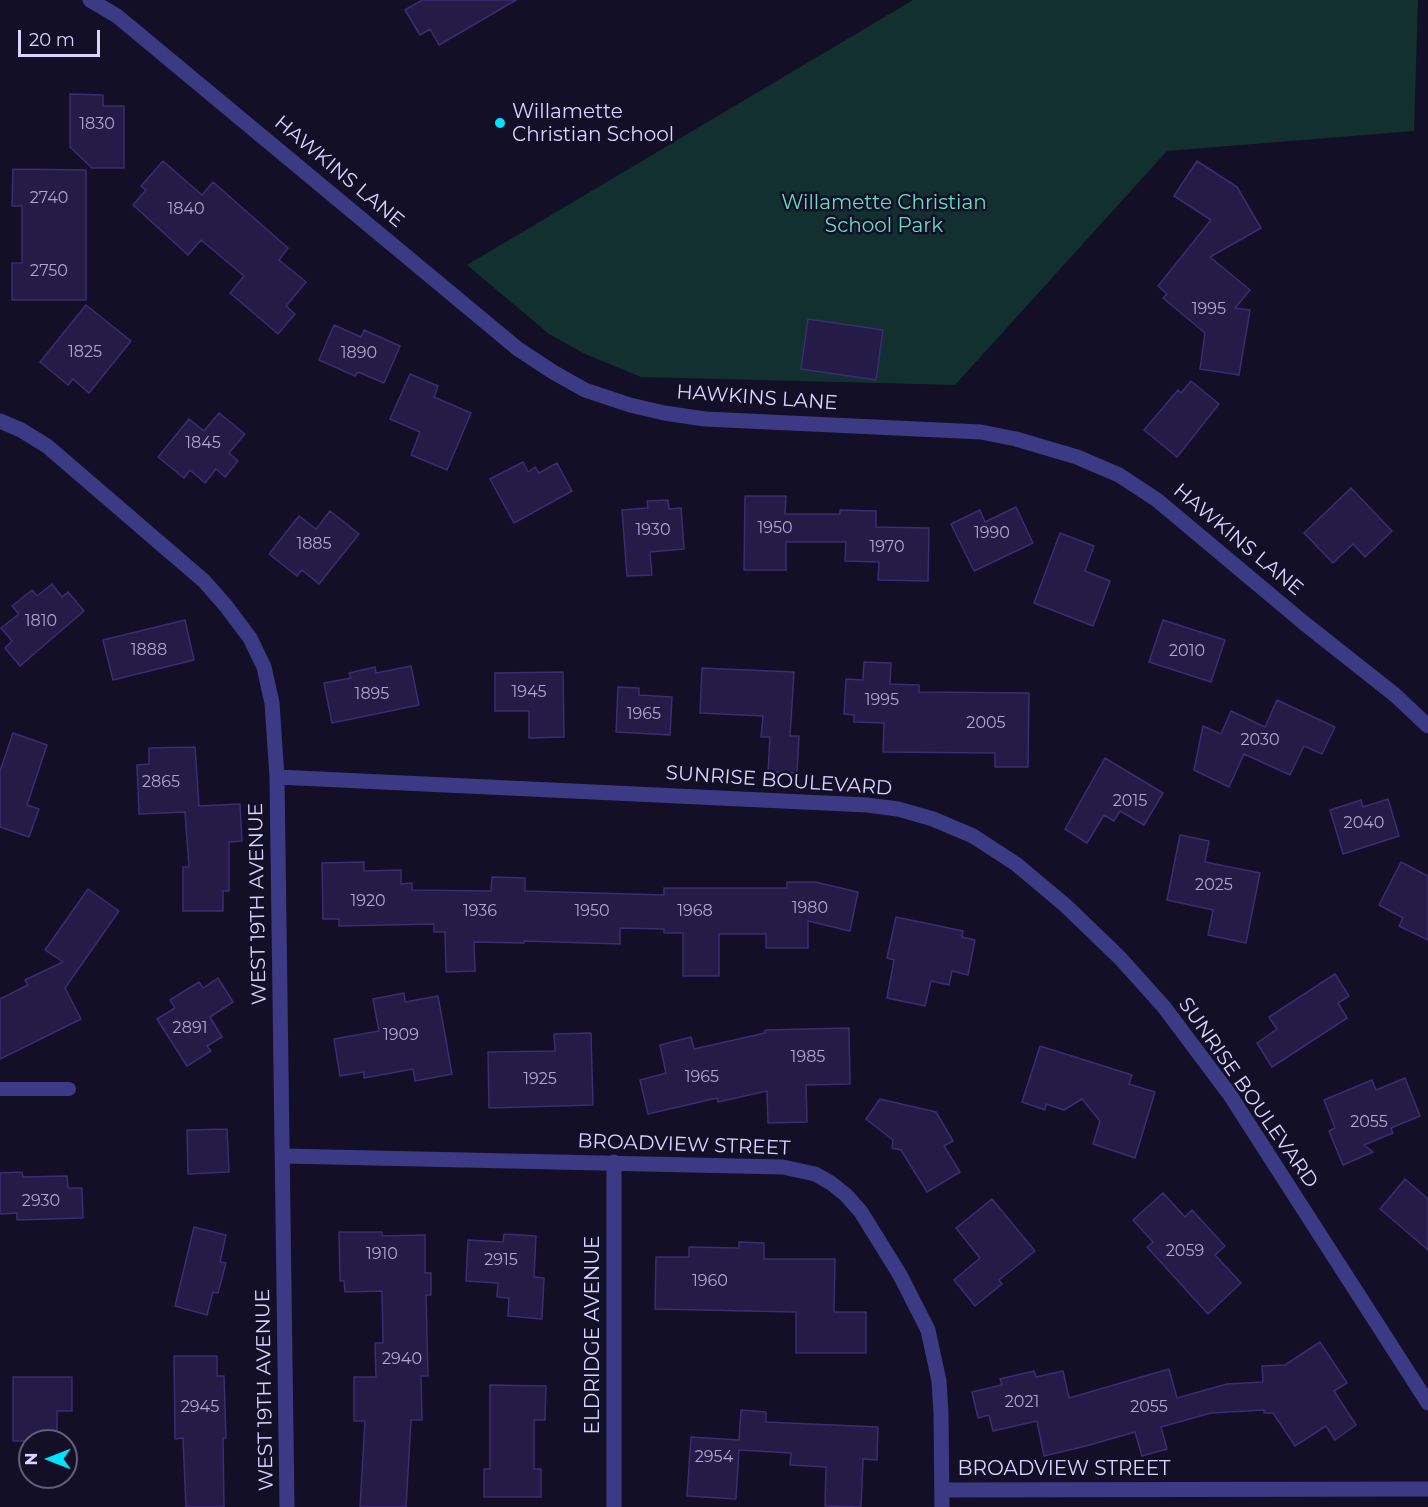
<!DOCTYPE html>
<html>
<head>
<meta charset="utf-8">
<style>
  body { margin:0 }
  #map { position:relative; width:1428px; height:1507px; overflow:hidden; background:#130f26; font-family:Montserrat,sans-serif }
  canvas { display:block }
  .north { position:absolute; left:18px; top:1429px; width:60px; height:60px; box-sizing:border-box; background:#130f26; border:2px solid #625e7d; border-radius:50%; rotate:270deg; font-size:16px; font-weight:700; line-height:24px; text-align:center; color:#d9d4ff }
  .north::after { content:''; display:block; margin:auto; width:21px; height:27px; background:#00e5ff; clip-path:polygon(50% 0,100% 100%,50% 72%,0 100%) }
  .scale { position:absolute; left:18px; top:30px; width:82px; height:27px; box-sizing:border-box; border:3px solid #d9d4ff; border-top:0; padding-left:8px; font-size:18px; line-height:21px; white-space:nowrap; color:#d9d4ff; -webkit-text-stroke:4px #130f26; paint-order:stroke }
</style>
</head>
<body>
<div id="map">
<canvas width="1428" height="1507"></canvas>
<div class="north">N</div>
<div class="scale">20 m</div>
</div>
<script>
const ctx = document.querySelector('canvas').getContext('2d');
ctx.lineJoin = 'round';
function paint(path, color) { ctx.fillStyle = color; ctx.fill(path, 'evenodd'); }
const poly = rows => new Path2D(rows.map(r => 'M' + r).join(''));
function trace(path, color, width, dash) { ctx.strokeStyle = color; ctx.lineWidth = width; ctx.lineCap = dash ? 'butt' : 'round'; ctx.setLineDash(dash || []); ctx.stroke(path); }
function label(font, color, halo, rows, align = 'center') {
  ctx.font = font + ' Montserrat,sans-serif'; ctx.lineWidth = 5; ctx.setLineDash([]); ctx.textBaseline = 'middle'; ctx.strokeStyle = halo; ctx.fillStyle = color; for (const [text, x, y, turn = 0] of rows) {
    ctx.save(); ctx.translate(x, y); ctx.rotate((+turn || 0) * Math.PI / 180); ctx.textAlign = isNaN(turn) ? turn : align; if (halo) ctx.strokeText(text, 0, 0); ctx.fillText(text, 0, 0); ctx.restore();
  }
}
paint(poly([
  [913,0,1418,0,1414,131,1167,151,955,385,641,377,585,354,549,334,467,265]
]), '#12302f');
const building = poly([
  [422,0,516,0,439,45,430,29,420,35,405,10,422,0],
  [70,94,103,95,103,106,124,106,124,168,92,168,70,147,70,94],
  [163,161,202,195,213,182,288,248,279,260,306,282,286,306,295,314,278,334,230,293,244,276,201,240,188,255,133,205,146,190,141,186,163,161],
  [1197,161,1237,187,1261,228,1210,257,1250,290,1235,308,1250,310,1239,375,1200,369,1205,333,1163,298,1167,294,1158,286,1211,220,1174,196,1197,161],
  [13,169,86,170,86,300,12,300,12,263,22,263,22,206,12,206,13,169],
  [86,305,131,341,89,393,73,379,68,385,40,362,86,305],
  [808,319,883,330,876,380,801,369,808,319],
  [334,325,361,337,364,330,400,346,384,383,358,372,355,376,319,360,334,325],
  [410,374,438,386,434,397,471,413,447,470,411,455,420,432,390,419,410,374],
  [1191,381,1219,404,1177,457,1144,430,1178,390,1181,393,1191,381],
  [219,413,245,434,229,453,238,461,225,477,216,469,205,483,190,470,184,478,158,457,189,419,204,431,219,413],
  [523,462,528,472,535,467,539,473,557,463,572,491,514,523,490,479,523,462],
  [1351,488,1392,531,1365,557,1353,544,1333,563,1304,533,1351,488],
  [745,496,786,496,785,514,840,514,840,510,876,511,876,527,929,528,928,581,878,580,879,562,845,561,846,542,786,542,786,570,744,570,745,496],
  [668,500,669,509,681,508,684,549,650,552,652,575,627,576,622,510,648,508,647,501,668,500],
  [1016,507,1033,543,974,571,951,524,980,510,985,522,1016,507],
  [330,511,359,534,319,584,302,570,297,576,269,554,299,516,316,529,330,511],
  [1060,533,1094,546,1085,571,1110,581,1093,626,1034,603,1060,533],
  [52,584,62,597,68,592,84,611,20,666,5,648,12,641,1,628,19,614,12,606,32,590,37,596,52,584],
  [185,620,194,660,113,680,103,640,185,620],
  [1163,620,1225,640,1211,682,1149,662,1163,620],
  [864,662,891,663,890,684,919,685,919,692,1029,693,1028,767,995,767,995,753,883,752,884,723,854,722,854,715,844,714,846,679,863,680,864,662],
  [411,666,419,705,332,723,324,683,351,678,349,673,375,667,376,673,411,666],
  [702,668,794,672,790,736,799,736,797,773,768,772,770,737,761,737,763,716,700,713,702,668],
  [563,672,564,737,529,738,529,711,495,711,495,673,563,672],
  [618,687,639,688,639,695,672,697,670,735,616,732,618,687],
  [1277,700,1335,727,1322,754,1304,746,1290,775,1244,754,1229,787,1194,770,1203,726,1221,734,1231,711,1265,727,1277,700],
  [13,733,47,745,27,805,39,809,29,837,0,827,0,771,13,733],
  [195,747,199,806,240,804,242,841,229,842,229,891,223,891,223,911,183,911,183,867,189,867,185,812,139,814,137,765,149,764,149,748,195,747],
  [1105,758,1163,793,1144,825,1120,811,1114,821,1104,815,1087,843,1065,829,1105,758],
  [1388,799,1399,836,1343,854,1330,810,1361,800,1363,807,1388,799],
  [1180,835,1209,841,1205,862,1260,873,1246,943,1208,935,1213,910,1167,900,1180,835],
  [364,862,364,871,401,870,401,884,412,883,412,890,491,891,492,877,525,878,525,891,664,895,664,888,787,888,787,882,815,882,858,892,850,931,808,921,808,948,766,948,766,934,719,934,719,976,683,976,683,933,664,933,664,929,620,928,620,944,524,941,524,943,474,942,475,971,446,972,445,932,434,932,434,924,339,926,339,919,323,919,322,863,364,862],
  [1401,862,1428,876,1428,940,1399,926,1403,918,1379,905,1401,862],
  [88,889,119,911,65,988,81,1019,0,1059,0,999,28,985,25,980,63,962,45,950,88,889],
  [896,917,963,931,962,937,975,940,968,975,952,971,949,985,931,981,925,1006,887,998,894,960,887,958,896,917],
  [1335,974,1349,996,1338,1003,1347,1018,1272,1067,1257,1043,1277,1029,1269,1017,1335,974],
  [218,978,233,1002,210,1017,222,1037,207,1046,211,1051,187,1066,157,1019,175,1008,170,1000,199,982,203,988,218,978],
  [404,993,405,1002,438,996,452,1074,415,1081,413,1069,364,1078,364,1072,340,1076,334,1039,379,1031,373,999,404,993],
  [849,1028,850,1084,806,1085,807,1122,768,1123,767,1091,718,1102,717,1098,648,1114,640,1080,666,1073,660,1045,691,1037,694,1049,765,1033,765,1030,849,1028],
  [591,1033,593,1105,489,1108,488,1052,555,1051,554,1034,591,1033],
  [1040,1046,1132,1075,1129,1084,1155,1092,1135,1158,1093,1144,1100,1121,1082,1099,1064,1110,1046,1104,1045,1110,1022,1102,1040,1046],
  [1405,1078,1420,1116,1391,1128,1393,1133,1364,1145,1373,1152,1343,1165,1329,1131,1335,1128,1324,1100,1372,1080,1376,1090,1405,1078],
  [880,1099,936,1112,953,1141,944,1146,960,1172,927,1192,901,1150,892,1148,893,1140,866,1119,880,1099],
  [227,1129,229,1172,188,1174,187,1130,227,1129],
  [22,1172,23,1177,67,1176,68,1188,82,1188,83,1218,17,1220,17,1213,0,1214,0,1173,22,1172],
  [1405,1179,1428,1199,1428,1250,1380,1209,1405,1179],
  [1163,1193,1185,1217,1192,1210,1225,1246,1215,1255,1241,1283,1208,1314,1147,1247,1153,1242,1133,1220,1163,1193],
  [992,1199,1035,1251,999,1280,1002,1284,975,1306,954,1280,980,1258,956,1228,992,1199],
  [194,1227,226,1235,220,1262,226,1263,218,1293,213,1292,207,1315,175,1306,194,1227],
  [339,1232,382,1232,382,1236,425,1235,425,1273,431,1273,431,1295,426,1295,428,1376,421,1376,422,1420,411,1420,406,1507,360,1507,365,1421,354,1421,354,1377,376,1377,375,1343,383,1343,382,1291,345,1292,344,1281,340,1281,339,1232],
  [504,1234,536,1236,534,1277,544,1278,542,1319,508,1316,509,1298,497,1297,498,1283,466,1281,468,1240,503,1242,504,1234],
  [739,1242,764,1243,764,1259,835,1259,834,1312,866,1312,866,1353,796,1353,796,1312,655,1309,656,1257,689,1257,689,1247,739,1248,739,1242],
  [1320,1342,1347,1383,1334,1391,1356,1425,1335,1440,1326,1426,1295,1446,1273,1413,1264,1413,1264,1410,1211,1413,1161,1427,1167,1449,1142,1456,1135,1432,1086,1446,1044,1456,1037,1421,993,1431,989,1415,978,1418,972,1392,1002,1385,1000,1379,1034,1371,1036,1377,1063,1371,1069,1398,1169,1369,1177,1398,1227,1384,1263,1382,1262,1366,1285,1365,1320,1342],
  [174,1356,217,1356,217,1376,224,1376,226,1438,223,1438,224,1507,186,1507,183,1438,175,1439,174,1356],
  [13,1377,72,1377,72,1411,57,1411,57,1441,13,1441,13,1377],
  [490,1385,546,1386,545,1420,534,1420,534,1469,541,1469,541,1497,484,1497,484,1469,490,1469,490,1385],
  [741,1410,766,1412,766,1422,878,1427,877,1460,863,1459,861,1507,825,1506,826,1467,790,1465,791,1453,739,1450,736,1499,687,1496,691,1437,739,1440,741,1410]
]);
paint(building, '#241b47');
trace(building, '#3b2d73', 1.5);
trace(poly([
  [0,1089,69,1089]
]), '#3d3a85', 14);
trace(poly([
  [0,421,21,430,47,446,204,581,226,606,250,638,264,667,272,703,277,777,287,1507],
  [277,777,867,805,898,809,933,819,973,836,1016,864,1065,905,1120,958,1164,1007,1230,1095,1428,1403],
  [283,1156,783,1167,815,1174,831,1183,846,1195,861,1212,900,1275,928,1330,939,1381,941,1413,942,1507],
  [614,1162,614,1507],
  [942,1490,1428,1489]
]), '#3d3a85', 15);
trace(poly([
  [90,0,117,16,518,349,553,372,585,390,630,405,664,413,705,419,981,432,1016,439,1077,457,1119,475,1157,500,1304,623,1395,695,1428,726]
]), '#3d3a85', 15);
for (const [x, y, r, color] of [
  [500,123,6,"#00e5ff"]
]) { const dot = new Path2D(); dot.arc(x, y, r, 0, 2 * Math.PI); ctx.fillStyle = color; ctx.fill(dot); trace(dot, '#130f26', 2); }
label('16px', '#aca6d1', null, [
  ["1830",97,124],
  ["2740",49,198],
  ["1840",186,209],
  ["2750",49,271],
  ["1995",1209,309],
  ["1825",85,352],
  ["1890",359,353],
  ["1845",203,443],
  ["1950",775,528],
  ["1930",653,530],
  ["1990",992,533],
  ["1885",314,544],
  ["1970",887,547],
  ["1810",41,621],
  ["1888",149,650],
  ["2010",1187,651],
  ["1945",529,692],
  ["1895",372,694],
  ["1995",882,700],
  ["1965",644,714],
  ["2005",986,723],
  ["2030",1260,740],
  ["2865",161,782],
  ["2015",1130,801],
  ["2040",1364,823],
  ["2025",1214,885],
  ["1920",368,901],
  ["1980",810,908],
  ["1936",480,911],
  ["1950",592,911],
  ["1968",695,911],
  ["2891",190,1028],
  ["1909",401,1035],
  ["1985",808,1057],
  ["1965",702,1077],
  ["1925",540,1079],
  ["2055",1369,1122],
  ["2930",41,1201],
  ["2059",1185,1251],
  ["1910",382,1254],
  ["2915",501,1260],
  ["1960",710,1281],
  ["2940",402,1359],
  ["2021",1022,1402],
  ["2945",200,1407],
  ["2055",1149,1407],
  ["2954",714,1457]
]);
label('20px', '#d9d4ff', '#130f26', [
  ["Willamette",512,112],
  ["Christian School",512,135]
], 'left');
label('20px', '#d9d4ff', '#130f26', [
  ["HAWKINS LANE",339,172,40],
  ["HAWKINS LANE",757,398,4],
  ["HAWKINS LANE",1238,540,40],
  ["SUNRISE BOULEVARD",779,781,4],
  ["WEST 19TH AVENUE",258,904,-91],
  ["SUNRISE BOULEVARD",1248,1093,55],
  ["BROADVIEW STREET",684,1145,2],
  ["ELDRIDGE AVENUE",593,1335,-90],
  ["WEST 19TH AVENUE",265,1390,-91],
  ["BROADVIEW STREET",1064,1469]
]);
label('20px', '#5fe0c0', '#130f26', [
  ["Willamette Christian",884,203],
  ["School Park",884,226]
]);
</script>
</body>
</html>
